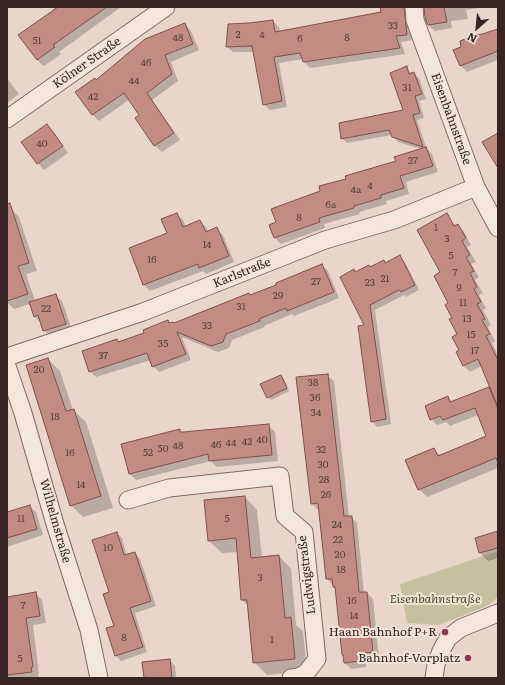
<!DOCTYPE html>
<html>
<head>
<meta charset="utf-8">
<style>
  body { margin:0 }
  #map { position:relative; width:505px; height:685px; overflow:hidden; background:#e9d6c9; font-family:Literata,serif }
  canvas { display:block }
  .frame { position:absolute; inset:0; border:8px solid #362521; pointer-events:none }
  .north { position:absolute; left:457px; top:8px; width:40px; height:40px; -webkit-text-stroke:3px #f2e3d7; paint-order:stroke; rotate:207deg; font-size:11px; font-weight:700; line-height:16px; text-align:center; color:#362521 }
  .north::after { content:''; display:block; margin:auto; width:14px; height:18px; background:#362521; clip-path:polygon(50% 0,100% 100%,50% 72%,0 100%) }
</style>
</head>
<body>
<div id="map">
<canvas width="505" height="685"></canvas>
<div class="frame"></div>
<div class="north">N</div>
</div>
<script>
const ctx = document.querySelector('canvas').getContext('2d');
ctx.lineJoin = 'round';
function paint(path, color) { ctx.fillStyle = color; ctx.fill(path, 'evenodd'); }
const poly = rows => new Path2D(rows.map(r => 'M' + r).join(''));
function trace(path, color, width, dash) { ctx.strokeStyle = color; ctx.lineWidth = width; ctx.lineCap = dash ? 'butt' : 'round'; ctx.setLineDash(dash || []); ctx.stroke(path); }
function label(font, color, halo, rows, align = 'center') {
  ctx.font = font + ' Literata,serif'; ctx.lineWidth = 4; ctx.setLineDash([]); ctx.textBaseline = 'middle'; ctx.strokeStyle = halo; ctx.fillStyle = color; for (const [text, x, y, turn = 0] of rows) {
    ctx.save(); ctx.translate(x, y); ctx.rotate((+turn || 0) * Math.PI / 180); ctx.textAlign = isNaN(turn) ? turn : align; if (halo) ctx.strokeText(text, 0, 0); ctx.fillText(text, 0, 0); ctx.restore();
  }
}
paint(poly([
  [498,551,498,597,487,606,439,625,407,623,400,584]
]), '#c6c09e');
paint(poly([
  [56,7,121,7,59,52,61,54,44,66,37,60,20,35,53,12,52,10],
  [381,7,412,7,410,14,413,40,401,42,405,54,310,68,304,62,303,59,279,63,287,107,270,110,264,104,254,52,233,52,227,47,273,21,279,27,280,32,382,13],
  [424,7,477,7,478,8,466,10,468,19,451,21,452,28,435,31,428,25],
  [185,24,191,31,199,50,171,62,178,81,152,100,180,140,162,152,155,146,136,118,141,115,130,99,99,121,93,115,77,92],
  [498,30,498,60,467,72,461,66,462,47,480,36],
  [406,68,412,74,414,74,419,78,426,99,419,101,424,118,417,120,426,147,432,154,438,172,406,182,409,194,386,201,387,204,359,212,360,214,324,224,325,228,281,244,275,238,277,223,322,192,347,179,397,162,421,149,398,142,392,135,347,143,342,138,404,111],
  [7,78,19,94,7,103],
  [47,125,54,132,68,153,44,170,38,163],
  [7,205,19,217,37,271,26,274,35,301,55,295,62,301,72,330,51,337,44,330,41,323,34,316,30,304,14,309,7,302],
  [177,214,183,220,186,226,200,221,206,227,209,232,217,229,223,235,234,262,206,274,203,271,150,291,144,285,169,234],
  [447,215,456,226,458,225,464,232,471,245,467,247,476,262,471,264,479,277,475,280,483,293,479,295,486,308,483,310,491,325,488,327,495,341,492,343,498,355,498,416,478,415,450,426,446,422,437,425,431,419,448,397,452,402,491,388,482,366,470,372,464,366,457,352,460,350,459,334,442,273],
  [400,257,405,262,419,290,406,297,404,295,375,310,391,424,377,427,372,421,366,325,354,271,356,273,371,268,384,261,386,264],
  [322,265,328,271,339,298,294,316,292,314,264,326,265,327,232,340,229,348,218,352,182,337,191,360,159,372,153,366,151,360,96,377,90,371,117,341,119,343,145,334,168,321,170,324,174,324,278,285],
  [48,359,60,371,73,410,86,422,113,508,83,517,71,505],
  [327,375,334,381,349,517,351,517,357,523,364,593,367,593,373,599,379,658,365,660,366,667,351,669,345,663,337,590,327,579,320,510,318,510,312,504],
  [281,376,284,379,289,391,271,400,268,397],
  [268,425,275,432,278,461,217,467,211,461,136,480,129,473,179,430,182,433],
  [498,428,498,468,427,497,419,489,434,449,441,456,488,437],
  [245,497,257,510,262,558,279,556,291,569,296,625,303,631,307,671,267,675,254,662,249,606,242,600,238,552,222,553,209,541],
  [29,506,36,512,43,535,7,547,7,513],
  [498,532,498,558,488,561,480,553,476,538],
  [117,533,122,538,127,556,135,553,140,559,156,606,135,613,147,652,121,661,115,655,115,626,110,592],
  [35,593,42,600,46,623,33,625,39,674,38,674,39,678,7,678,7,598],
  [170,660,175,666,176,678,145,678]
]), '#0003');
const building = poly([
  [58,7,107,7,53,45,55,47,37,60,18,35,58,7],
  [380,7,404,7,407,35,396,36,400,48,303,62,300,53,274,57,282,101,263,105,252,46,226,47,228,24,249,23,273,20,275,32,381,12,380,7],
  [424,7,444,7,447,22,428,25,425,18,424,7],
  [185,23,193,44,165,55,172,74,147,93,174,133,154,146,135,118,139,115,124,93,92,115,75,92,95,78,96,80,145,39,185,23],
  [498,29,498,51,460,66,453,50,461,47,460,41,479,34,479,35,498,29],
  [407,66,409,74,414,72,422,94,415,96,420,113,413,115,423,147,392,137,389,130,341,139,339,123,403,110,390,73,407,66],
  [47,124,63,146,37,164,21,142,47,124],
  [498,133,498,168,482,142,498,133],
  [426,147,433,166,400,176,404,188,381,195,381,198,354,206,354,208,319,218,320,222,274,238,269,225,276,222,271,209,320,191,319,186,346,179,345,176,396,161,394,157,426,147],
  [10,203,29,263,18,266,28,294,7,301,7,204,10,203],
  [177,213,183,227,200,220,206,232,217,227,229,256,199,268,198,264,143,285,129,248,167,233,161,219,177,213],
  [447,213,454,226,458,224,466,238,462,241,470,255,466,257,474,271,470,273,477,287,474,289,481,302,477,304,485,319,482,320,490,334,486,336,498,360,498,407,478,359,463,366,456,352,459,350,452,337,457,334,449,319,452,318,445,305,448,303,434,276,440,272,417,230,447,213],
  [400,255,415,285,401,292,399,290,370,305,386,419,371,422,358,326,364,325,340,277,354,269,355,272,369,265,370,267,384,260,385,263,400,255],
  [322,264,334,292,287,311,286,308,259,319,260,321,226,334,223,342,211,346,177,332,186,354,152,367,147,353,89,372,82,351,117,339,118,342,144,333,143,330,168,320,169,323,173,322,174,323,249,293,250,295,276,285,276,283,322,264],
  [56,294,66,324,43,331,38,315,34,317,29,302,56,294],
  [48,358,66,411,74,409,101,496,70,506,26,365,48,358],
  [328,374,344,516,352,516,359,592,367,592,373,652,359,654,360,661,344,663,343,655,342,655,335,587,333,587,332,579,326,579,318,503,311,504,296,377,328,374],
  [281,375,287,388,267,398,260,384,281,375],
  [489,387,498,409,498,463,496,458,418,490,405,460,434,448,438,456,486,436,475,408,443,420,440,416,430,420,425,406,448,396,450,402,489,387],
  [269,424,272,455,209,461,208,454,129,474,121,444,180,429,180,432,183,432,269,424],
  [245,496,251,558,279,555,285,618,291,617,295,659,253,663,247,600,241,600,236,538,208,541,204,500,245,496],
  [30,505,37,529,7,538,7,512,30,505],
  [498,531,498,548,479,553,475,538,498,531],
  [117,532,124,555,135,552,151,601,130,608,143,647,115,656,106,628,114,626,103,594,109,592,92,540,117,532],
  [36,592,40,616,26,618,33,667,31,667,32,672,7,675,7,597,36,592],
  [170,659,172,678,144,678,142,662,170,659]
]);
paint(building, '#c38c83');
trace(building, '#804f48', 1);
const street = poly([
  [414,7,415,20,476,187,498,228],
  [7,119,166,7],
  [7,357,143,312,325,240,394,220,476,187],
  [7,366,23,413,55,524,89,630,99,678],
  [128,500,169,488,280,476,285,516,304,532,317,659,306,673,299,677,291,678],
  [434,678,436,664,441,651,448,638,461,628,498,613]
]);
trace(street, '#83685f', 19);
trace(street, '#f5e6db', 17);
for (const [x, y, r, color] of [
  [445,632,4,"#8b374f"],
  [468,658,4,"#8b374f"]
]) { const dot = new Path2D(); dot.arc(x, y, r, 0, 2 * Math.PI); ctx.fillStyle = color; ctx.fill(dot); trace(dot, '#f2e3d7', 1.5); }
label('10px', '#593f3a', null, [
  ["33",393,26],
  ["2",238,35],
  ["4",262,35],
  ["48",178,38],
  ["8",347,38],
  ["6",300,39],
  ["51",37,41],
  ["46",146,63],
  ["44",134,81],
  ["31",407,88],
  ["42",93,97],
  ["40",42,144],
  ["27",413,161],
  ["4",370,186],
  ["4a",356,190],
  ["6a",331,205],
  ["8",299,218],
  ["1",436,228],
  ["3",447,239],
  ["14",207,245],
  ["5",451,256],
  ["16",152,260],
  ["7",455,273],
  ["21",385,279],
  ["27",316,282],
  ["23",370,283],
  ["9",459,288],
  ["29",278,296],
  ["11",463,303],
  ["31",241,307],
  ["22",46,309],
  ["13",467,319],
  ["33",207,326],
  ["15",471,335],
  ["35",163,344],
  ["17",475,351],
  ["37",103,356],
  ["20",39,370],
  ["38",313,383],
  ["36",315,398],
  ["34",316,413],
  ["18",55,417],
  ["40",262,440],
  ["42",247,442],
  ["44",231,443],
  ["46",216,445],
  ["48",178,446],
  ["50",163,449],
  ["32",321,450],
  ["16",70,453],
  ["52",148,453],
  ["30",323,465],
  ["28",324,480],
  ["14",81,485],
  ["26",326,495],
  ["11",21,519],
  ["5",227,519],
  ["24",337,525],
  ["22",338,540],
  ["10",108,548],
  ["20",340,555],
  ["18",341,570],
  ["3",260,578],
  ["16",352,601],
  ["7",23,606],
  ["14",354,616],
  ["8",124,638],
  ["1",272,640],
  ["5",20,659]
]);
label('12px', '#362521', '#f2e3d7', [
  ["Kölner Straße",87,63,-35],
  ["Eisenbahnstraße",451,119,70],
  ["Karlstraße",242,273,-22],
  ["Wilhelmstraße",55,521,74],
  ["Ludwigstraße",307,575,-97]
]);
label('italic 12px', '#504e2a', '#f2e3d7', [
  ["Eisenbahnstraße",435,599]
]);
label('12px', '#362521', '#f2e3d7', [
  ["Haan Bahnhof P+R",437,632],
  ["Bahnhof-Vorplatz",460,658]
], 'right');
</script>
</body>
</html>
